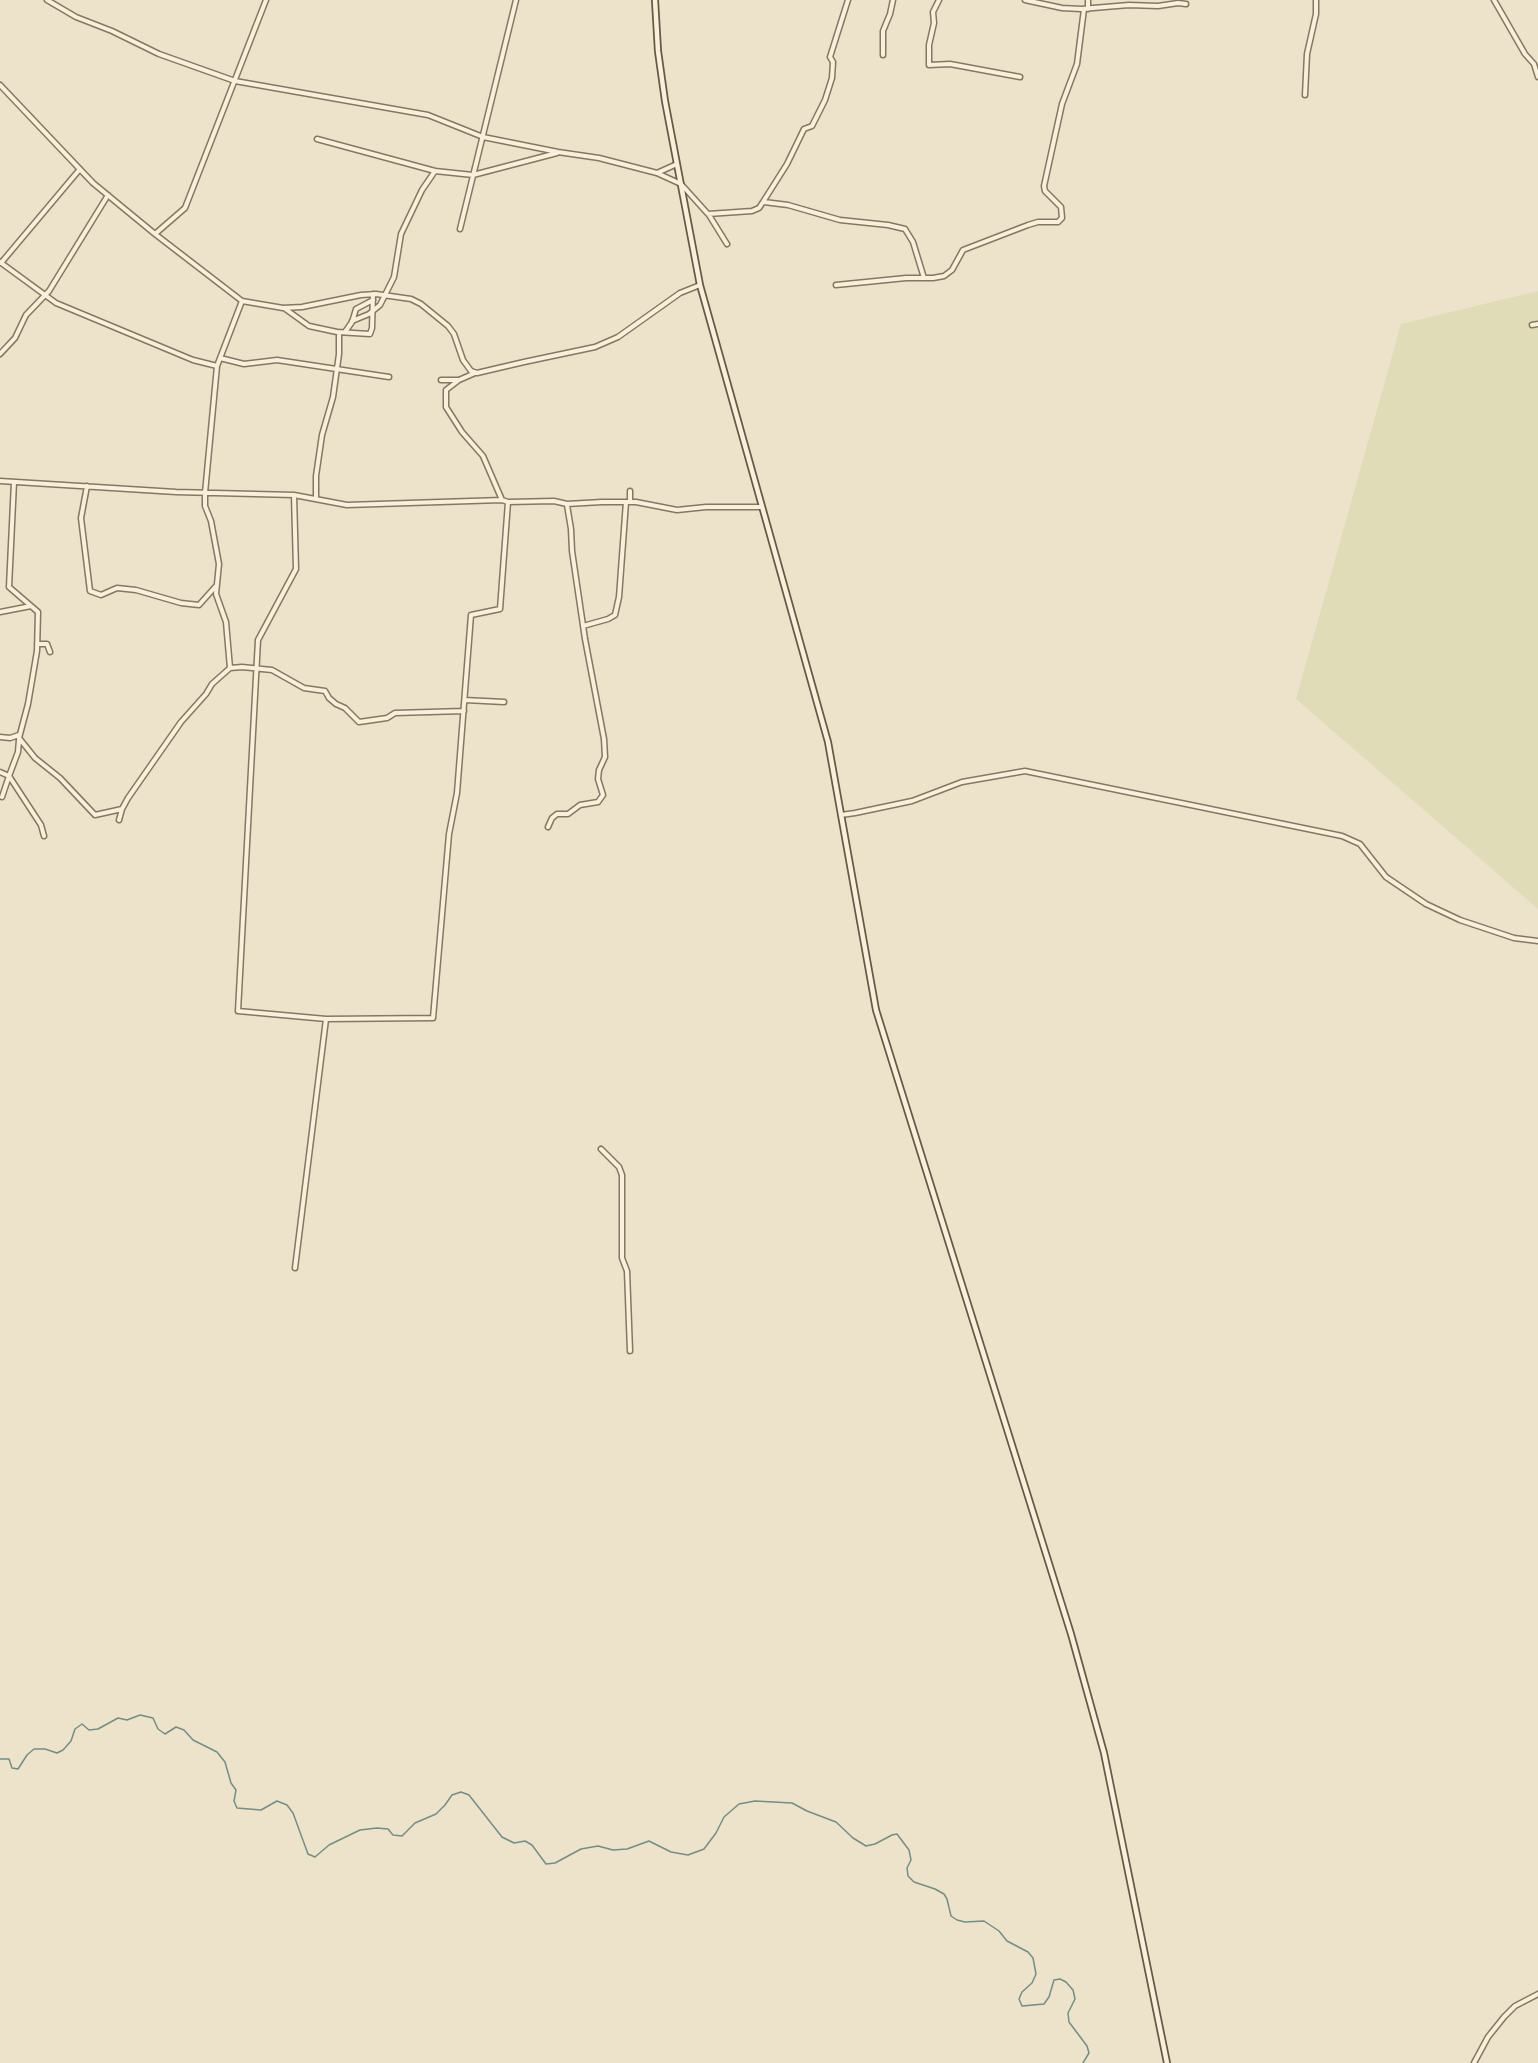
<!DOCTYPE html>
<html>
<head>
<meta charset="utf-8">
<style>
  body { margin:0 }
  canvas { display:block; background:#ece3ca }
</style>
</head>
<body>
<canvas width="1538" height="2063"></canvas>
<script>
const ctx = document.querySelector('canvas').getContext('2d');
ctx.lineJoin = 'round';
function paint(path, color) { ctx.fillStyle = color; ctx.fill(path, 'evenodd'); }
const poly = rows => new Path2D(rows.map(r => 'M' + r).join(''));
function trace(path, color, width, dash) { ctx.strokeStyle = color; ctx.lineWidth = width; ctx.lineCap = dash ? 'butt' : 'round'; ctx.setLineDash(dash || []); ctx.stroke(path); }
paint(poly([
  [1538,291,1538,909,1296,699,1401,324]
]), '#e1dcb8');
trace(poly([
  [0,1759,9,1759,12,1768,18,1769,27,1755,34,1749,45,1749,57,1753,63,1750,71,1741,75,1729,82,1724,89,1730,98,1729,118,1718,127,1720,140,1715,153,1718,158,1729,165,1734,176,1727,184,1730,193,1740,217,1752,225,1762,231,1783,236,1790,234,1801,237,1808,261,1810,277,1801,287,1805,293,1813,308,1854,315,1857,329,1845,360,1830,377,1828,388,1829,393,1835,402,1836,415,1823,436,1814,445,1805,452,1795,461,1792,469,1795,502,1837,514,1843,525,1841,532,1845,546,1864,555,1863,581,1849,598,1846,613,1850,627,1849,649,1841,671,1852,688,1855,704,1849,716,1833,724,1817,739,1804,755,1801,792,1803,807,1811,836,1822,853,1838,866,1846,875,1844,892,1835,897,1834,909,1850,911,1860,907,1868,908,1876,914,1882,935,1889,944,1894,947,1899,951,1916,957,1920,965,1922,984,1921,999,1931,1007,1941,1028,1952,1033,1958,1036,1974,1032,1983,1022,1992,1019,1999,1022,2006,1044,2004,1049,1997,1054,1980,1060,1979,1066,1982,1073,1990,1075,1999,1068,2013,1069,2022,1087,2046,1089,2053,1083,2063]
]), '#718f89', 1.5);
const street = poly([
  [47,0,76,17,112,31,159,54,235,81,428,115,483,137,558,152,599,158,657,173,681,184,708,214,752,211,759,208,763,202,787,164,804,129,812,126,825,100,832,78,833,62,830,57,848,0],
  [939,0,933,12,934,23,929,45,929,65,950,64,1020,77],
  [1025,0,1062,8,1081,9,1129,5,1158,6,1178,3,1186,4],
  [1494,0,1525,54,1534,64,1538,77],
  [1088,9,1088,0],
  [883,55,883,31,890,14,893,0],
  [0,85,93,183,155,234,242,301,283,308,302,307,361,295,376,294,411,299,421,304,448,326,454,334,463,360,471,371,477,373,524,362,595,347,618,337,680,293,700,285],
  [1305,95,1307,54,1316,14,1316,0],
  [317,139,435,171],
  [657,173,677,164],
  [764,202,788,205,840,220,888,225,905,229,913,242,924,278],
  [709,215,727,244],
  [460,229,516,0],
  [155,234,185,208,266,0],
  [0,262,56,303,193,360,217,366],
  [1,263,80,169],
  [836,285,906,278,933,278,944,276,952,270,963,250,1028,225,1038,222,1058,222,1062,218,1061,207,1045,191,1044,186,1062,104,1077,64,1084,9],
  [284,308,309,326,337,332,370,334,372,328,373,294],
  [352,321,369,314,380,305,394,277,401,234,422,190,435,171,473,175,557,153],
  [1532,325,1538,324],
  [345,332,352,322,356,309,373,300],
  [0,354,15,338,26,315,49,291,108,195],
  [220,358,244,364,277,360,389,377],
  [475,373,459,380,446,390,446,407,462,432,483,456,502,500],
  [441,380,458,380],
  [0,481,176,492,294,495,347,505,502,500,508,502,554,501,567,504,602,502,636,502,677,510,706,507,761,507],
  [14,482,9,587,38,612,37,651,28,704,19,738,35,758,60,778,95,815,122,809],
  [87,486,81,518,90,591,101,595,117,588,136,590,181,603,199,605,216,586],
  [294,495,296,569,258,640,238,1011,326,1019,295,1268],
  [316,499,316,476,322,435,333,397,339,354,339,332],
  [630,502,630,491],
  [0,612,31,606],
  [583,626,608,619,615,615,619,597,626,502],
  [37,644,47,644,50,652],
  [230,668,242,667,272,670,304,688,325,691,329,698,336,704,345,708,359,722,387,718,395,713,464,711],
  [465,700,504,702],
  [0,737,10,738,19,735],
  [0,772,9,776,18,752,19,740],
  [2,797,9,776,41,825,44,836],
  [841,815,855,813,912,801,962,782,1025,771,1342,836,1360,844,1386,877,1426,904,1460,920,1514,938,1538,941],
  [119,820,122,809,128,798,181,722,206,694,212,684,230,668,226,622,216,594,219,564,211,521,205,506,205,493,217,366,242,301],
  [548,827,552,818,557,814,568,814,580,805,598,802,603,795,598,779,599,770,605,757,604,739,585,639,572,551,571,529,567,505],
  [326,1019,433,1018,449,834,457,793,471,615,500,609,508,502],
  [601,1149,619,1167,622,1175,622,1258,627,1271,630,1351],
  [1474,2063,1488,2037,1504,2017,1515,2006,1538,1994]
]);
const secondary = poly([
  [655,0,658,51,665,101,700,285,828,742,876,1010,1071,1634,1104,1753,1167,2063]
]);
trace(street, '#88775f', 7);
trace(secondary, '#6a5842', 8);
trace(street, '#f7f0dd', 4);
trace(secondary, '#f7f0dd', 4.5);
</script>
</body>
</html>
